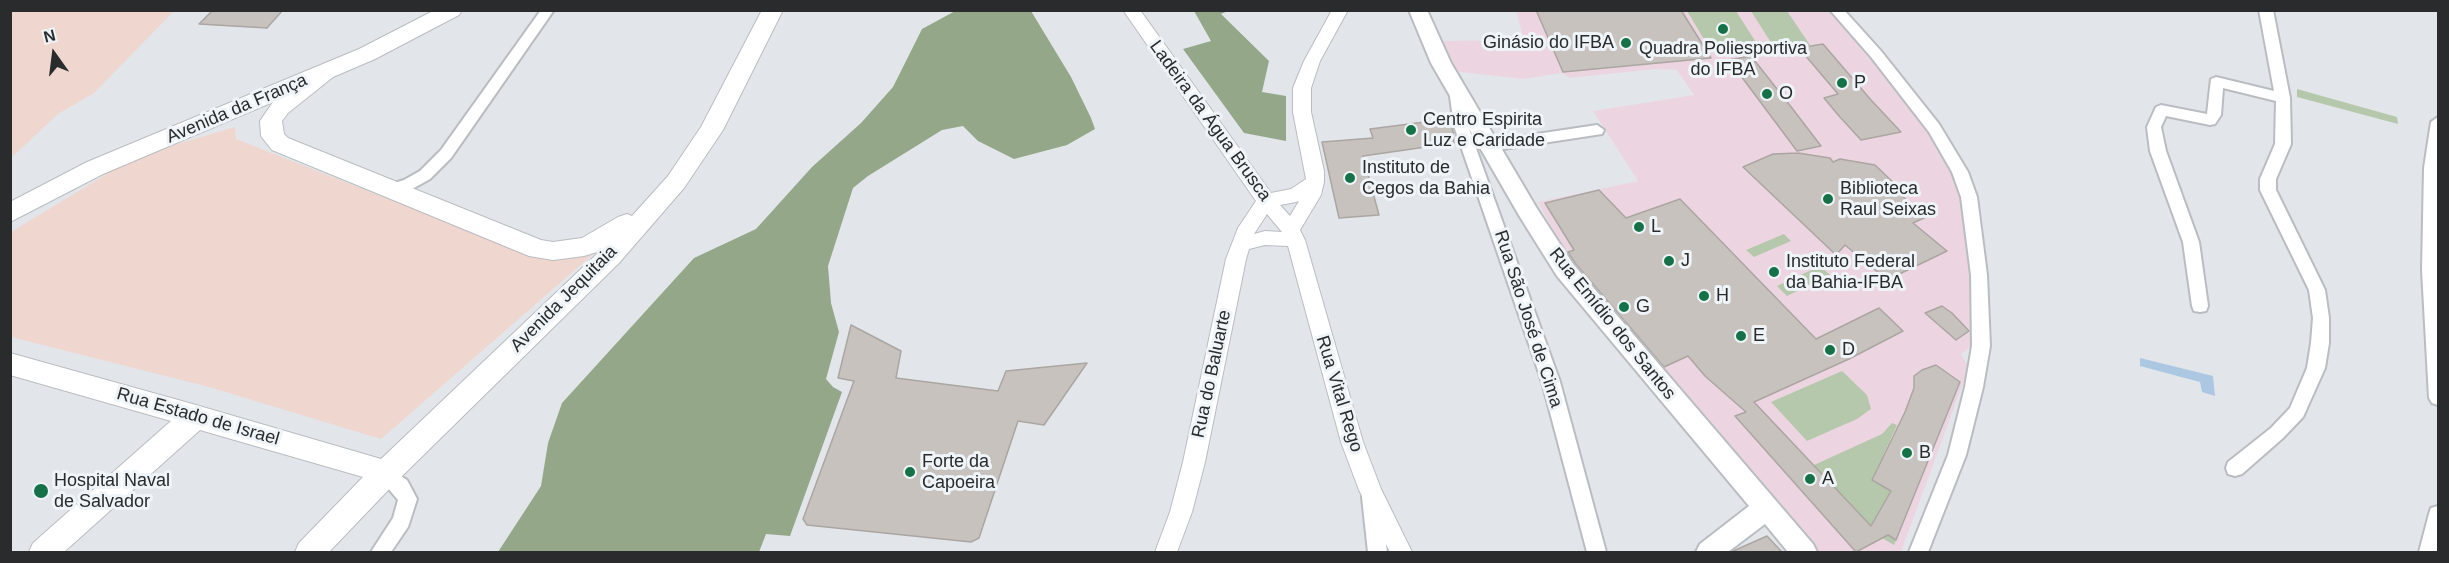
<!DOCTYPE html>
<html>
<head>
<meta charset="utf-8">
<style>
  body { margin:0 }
  #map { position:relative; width:2449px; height:563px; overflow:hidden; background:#e2e6eb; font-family:Arial,sans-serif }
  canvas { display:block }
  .frame { position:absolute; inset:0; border:12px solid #292b2d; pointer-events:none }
  .north { position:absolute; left:24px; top:24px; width:60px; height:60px; -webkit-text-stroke:4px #eff4f8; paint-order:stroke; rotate:346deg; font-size:16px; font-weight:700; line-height:24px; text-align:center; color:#292b2d }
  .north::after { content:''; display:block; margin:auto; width:21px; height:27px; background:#292b2d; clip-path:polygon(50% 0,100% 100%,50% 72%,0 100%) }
</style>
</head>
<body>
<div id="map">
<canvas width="2449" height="563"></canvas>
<div class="frame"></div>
<div class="north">N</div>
</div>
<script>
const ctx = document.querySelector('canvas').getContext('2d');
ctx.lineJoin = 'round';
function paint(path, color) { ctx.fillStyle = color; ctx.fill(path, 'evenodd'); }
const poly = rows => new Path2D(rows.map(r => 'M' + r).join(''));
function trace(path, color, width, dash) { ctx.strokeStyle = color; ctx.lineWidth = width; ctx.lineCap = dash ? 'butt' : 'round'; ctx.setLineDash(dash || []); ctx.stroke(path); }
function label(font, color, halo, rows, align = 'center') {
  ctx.font = font + ' Arial,sans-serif'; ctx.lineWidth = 6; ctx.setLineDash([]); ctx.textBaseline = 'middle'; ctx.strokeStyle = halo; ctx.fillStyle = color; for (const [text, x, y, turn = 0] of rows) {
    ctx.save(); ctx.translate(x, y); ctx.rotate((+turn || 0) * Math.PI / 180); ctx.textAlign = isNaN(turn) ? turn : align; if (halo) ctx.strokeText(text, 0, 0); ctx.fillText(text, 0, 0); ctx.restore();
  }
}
paint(poly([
  [11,10,174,10,174,11,94,93,58,114,11,158],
  [235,127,236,139,541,259,565,259,600,248,381,439,209,387,11,337,11,232,115,169,161,149]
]), '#efd6ce');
paint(poly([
  [1831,10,1865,47,1946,158,1966,213,1973,345,1961,354,1969,367,1901,552,1816,552,1671,378,1563,254,1567,250,1556,236,1538,202,1638,181,1593,111,1694,95,1677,70,1656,69,1569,78,1562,73,1523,79,1460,72,1454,68,1438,41,1512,40,1523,37,1516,11]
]), '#ecd5e1');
paint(poly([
  [1687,11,1736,11,1759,47,1711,51],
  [1751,11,1787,11,1810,45,1775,49],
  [2297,89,2397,117,2398,124,2297,97],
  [1784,234,1791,241,1754,257,1746,250],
  [1820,266,1830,275,1787,296,1777,286],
  [1842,371,1867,395,1871,409,1857,419,1807,441,1771,402],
  [1892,423,1897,425,1872,480,1910,501,1873,524,1896,540,1894,545,1882,538,1814,465,1882,434]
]), '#b6c8ac');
paint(poly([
  [957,10,1031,11,1071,77,1091,118,1095,129,1067,145,1014,159,978,141,963,126,942,130,868,176,853,188,828,266,831,303,839,332,826,379,833,387,842,392,790,536,766,534,759,552,498,552,541,486,548,443,562,403,694,258,756,229,812,167,861,123,893,87,922,29],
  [1194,11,1228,11,1221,14,1269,61,1262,92,1286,96,1286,141,1244,133,1183,49,1211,41]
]), '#94a789');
paint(poly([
  [2140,358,2213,376,2215,396,2202,392,2200,382,2140,366]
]), '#abc7e1');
const building = poly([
  [213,10,278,10,282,11,267,28,199,24,213,10],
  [1536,10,1681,10,1711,58,1563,72,1536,10],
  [1823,44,1871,100,1901,132,1861,140,1839,116,1824,98,1838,94,1799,48,1823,44],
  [1751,56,1792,108,1821,146,1797,151,1729,60,1751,56],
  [1448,119,1453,131,1454,143,1363,156,1379,215,1339,218,1322,142,1373,138,1370,129,1448,119],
  [1798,153,1830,158,1833,162,1840,159,1875,165,1898,187,1894,189,1926,217,1913,223,1947,251,1887,280,1845,245,1836,255,1743,167,1773,154,1798,153],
  [1599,190,1626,218,1680,199,1816,339,1879,308,1903,331,1849,359,1754,402,1871,526,1891,491,1872,480,1905,412,1914,388,1914,376,1922,370,1936,365,1960,382,1896,540,1888,535,1856,552,1735,416,1746,412,1705,376,1688,356,1664,367,1575,263,1568,252,1574,250,1545,203,1599,190],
  [1942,306,1952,313,1969,331,1956,340,1925,313,1942,306],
  [851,325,901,351,896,378,998,391,1006,371,1087,363,1044,425,1018,421,979,538,971,542,807,525,803,519,854,381,838,378,851,325],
  [1767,536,1782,552,1731,552,1767,536]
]);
paint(building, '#c7c2be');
trace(building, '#aba6a2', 1.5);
const minor = poly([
  [541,10,554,10,451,158,430,179,414,188,393,195,388,193,385,189,388,185,404,180,420,171,441,150,541,10],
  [1830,10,1844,10,1881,51,1939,124,1968,172,1977,197,1987,275,1990,346,1983,387,1966,455,1928,552,1909,552,1948,455,1965,387,1972,346,1971,275,1961,197,1952,172,1929,132,1871,57,1830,10],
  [2259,10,2273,10,2290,98,2291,144,2276,179,2276,190,2325,290,2329,318,2329,343,2325,368,2303,417,2283,438,2242,474,2235,476,2228,474,2226,468,2228,462,2271,428,2290,408,2307,368,2311,343,2313,318,2309,290,2260,190,2260,179,2275,144,2276,101,2223,88,2221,115,2215,124,2210,125,2166,116,2161,127,2166,151,2199,242,2208,306,2206,311,2200,312,2194,311,2192,306,2183,242,2150,151,2147,127,2156,107,2161,105,2207,114,2211,79,2216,77,2274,91,2259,10],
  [1456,84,1463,89,1468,126,1560,382,1606,552,1587,552,1542,382,1454,126,1449,89,1456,84],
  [2438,117,2438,405,2432,403,2429,398,2422,270,2424,168,2431,122,2438,117],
  [1597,125,1604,130,1602,134,1490,151,1482,146,1490,141,1597,125],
  [385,466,407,480,417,499,408,527,391,552,371,552,393,518,398,500,376,474,378,468,385,466],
  [1371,489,1378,491,1380,497,1387,552,1368,552,1362,497,1364,491,1371,489],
  [2438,506,2438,551,2419,552,2429,514,2431,508,2438,506]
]);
const tertiary = poly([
  [1123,10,1140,10,1271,193,1291,189,1306,179,1293,112,1293,88,1304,61,1332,10,1348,10,1320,61,1311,88,1311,112,1324,171,1324,182,1321,195,1300,230,1305,240,1363,442,1381,489,1412,552,1390,552,1359,490,1341,442,1288,246,1265,245,1249,249,1246,259,1205,462,1192,512,1177,552,1155,552,1170,512,1183,462,1226,259,1238,228,1256,201,1123,10],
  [1299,201,1290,216,1280,205,1296,202,1299,201],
  [1267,214,1282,232,1265,231,1254,234,1267,214]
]);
const secondary = poly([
  [1409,10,1427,10,1451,63,1536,207,1573,264,1813,544,1817,552,1788,552,1765,524,1728,552,1696,552,1700,544,1749,506,1557,276,1520,217,1431,63,1409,10]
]);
const primary = poly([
  [435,10,462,10,459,15,375,59,333,77,288,113,282,121,284,134,288,138,541,240,553,242,582,238,618,217,627,214,632,216,668,176,701,127,762,10,783,10,723,130,684,188,619,263,395,483,329,552,295,552,299,543,363,477,200,430,64,552,29,552,33,543,171,421,10,375,10,353,196,405,381,459,600,251,584,256,553,260,529,256,272,150,261,136,260,121,273,102,103,174,10,222,10,202,87,162,359,49,435,10]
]);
trace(minor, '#b9bdc1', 4);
trace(tertiary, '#b9bdc1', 2);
trace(secondary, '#b9bdc1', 4);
trace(primary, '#b9bdc1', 2);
paint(minor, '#fff');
paint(tertiary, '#fff');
paint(secondary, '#fff');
paint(primary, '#fff');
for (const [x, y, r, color] of [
  [1723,29,6,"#157248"],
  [1626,43,6,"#157248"],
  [1842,83,6,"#157248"],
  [1767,94,6,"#157248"],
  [1411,130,6,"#157248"],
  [1350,178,6,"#157248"],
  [1828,199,6,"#157248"],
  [1639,227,6,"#157248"],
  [1669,261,6,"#157248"],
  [1774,272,6,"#157248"],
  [1704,296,6,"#157248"],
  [1624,307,6,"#157248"],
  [1741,336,6,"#157248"],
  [1830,350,6,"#157248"],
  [1907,453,6,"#157248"],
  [910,472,6,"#157248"],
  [1810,479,6,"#157248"],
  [41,491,8,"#157248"]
]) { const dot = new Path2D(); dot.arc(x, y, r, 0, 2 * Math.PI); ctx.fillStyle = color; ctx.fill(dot); trace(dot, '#eff4f8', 2); }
label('18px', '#292b2d', '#eff4f8', [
  ["Ginásio do IFBA",1614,43,"right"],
  ["Quadra Poliesportiva",1723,49,"center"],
  ["do IFBA",1723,70,"center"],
  ["P",1854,83],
  ["O",1779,94],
  ["Centro Espirita",1423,120],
  ["Luz e Caridade",1423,141],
  ["Instituto de",1362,168],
  ["Cegos da Bahia",1362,189],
  ["Biblioteca",1840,189],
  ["Raul Seixas",1840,210],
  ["L",1651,227],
  ["J",1681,261],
  ["Instituto Federal",1786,262],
  ["da Bahia-IFBA",1786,283],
  ["H",1716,296],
  ["G",1636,307],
  ["E",1753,336],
  ["D",1842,350],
  ["B",1919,453],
  ["Forte da",922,462],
  ["Capoeira",922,483],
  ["A",1822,479],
  ["Hospital Naval",54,481],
  ["de Salvador",54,502]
], 'left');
label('18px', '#292b2d', '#eff4f8', [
  ["Avenida da França",237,109,-23],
  ["Ladeira da Água Brusca",1210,121,54],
  ["Avenida Jequitaia",564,299,-45],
  ["Rua São José de Cima",1528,319,72],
  ["Rua Emídio dos Santos",1612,324,51],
  ["Rua do Baluarte",1212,374,-78],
  ["Rua Vital Rego",1339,394,73],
  ["Rua Estado de Israel",198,417,16]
]);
</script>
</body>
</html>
